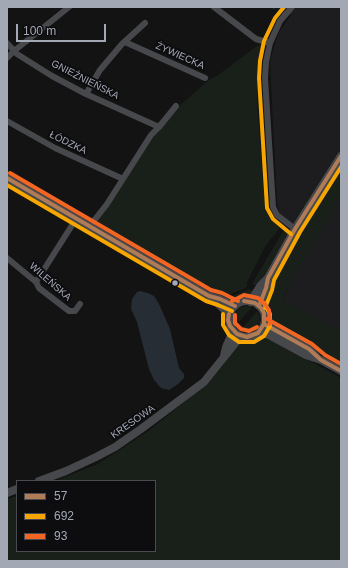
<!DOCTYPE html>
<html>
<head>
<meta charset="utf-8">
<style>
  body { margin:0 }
  #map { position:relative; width:348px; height:568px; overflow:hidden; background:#131313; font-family:Arial,sans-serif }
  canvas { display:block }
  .frame { position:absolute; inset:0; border:8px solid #a3a8b5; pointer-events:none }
  .legend { position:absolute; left:16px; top:480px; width:140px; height:72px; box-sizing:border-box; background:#0d0d0f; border:1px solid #494b51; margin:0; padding:5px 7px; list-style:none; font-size:12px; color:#a3a8b5 }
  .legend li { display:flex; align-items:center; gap:8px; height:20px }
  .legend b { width:20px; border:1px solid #494b51 }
  .scale { position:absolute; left:16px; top:24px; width:90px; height:18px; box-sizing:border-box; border:2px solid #a3a8b5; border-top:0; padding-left:5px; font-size:12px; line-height:14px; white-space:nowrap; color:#a3a8b5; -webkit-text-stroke:3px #0d0d0f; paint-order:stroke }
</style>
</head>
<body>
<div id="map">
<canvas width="348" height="568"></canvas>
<div class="frame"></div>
<ul class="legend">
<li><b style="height:5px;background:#b07c57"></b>57</li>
<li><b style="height:5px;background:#f7a600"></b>692</li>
<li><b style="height:5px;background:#f26522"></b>93</li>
</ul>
<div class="scale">100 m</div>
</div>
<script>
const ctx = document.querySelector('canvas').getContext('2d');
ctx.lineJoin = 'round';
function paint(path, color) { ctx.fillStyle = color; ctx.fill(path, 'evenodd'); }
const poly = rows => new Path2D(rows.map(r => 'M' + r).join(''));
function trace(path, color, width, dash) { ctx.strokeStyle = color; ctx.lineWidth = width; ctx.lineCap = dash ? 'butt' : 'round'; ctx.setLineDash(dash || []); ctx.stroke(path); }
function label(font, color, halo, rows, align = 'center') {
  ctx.font = font + ' Arial,sans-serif'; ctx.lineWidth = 4; ctx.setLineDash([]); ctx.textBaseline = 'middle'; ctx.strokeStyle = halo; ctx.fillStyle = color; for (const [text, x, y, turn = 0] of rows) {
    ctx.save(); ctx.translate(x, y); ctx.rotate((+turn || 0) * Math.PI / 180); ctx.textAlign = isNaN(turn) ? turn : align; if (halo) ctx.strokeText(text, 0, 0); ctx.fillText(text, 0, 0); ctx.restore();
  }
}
paint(poly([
  [277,7,341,7,341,332,282,299,290,284,296,227,280,215,277,202,270,63,272,53,279,32,291,15,278,9]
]), '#1d1d1f');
paint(poly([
  [262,45,258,62,257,101,265,210,271,220,280,228,266,245,247,282,247,286,244,289,227,295,189,276,152,256,96,221,151,138,178,107,209,80,218,75,257,46],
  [341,167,341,199,315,240,282,298,341,332,341,365,273,327,268,321,265,307,264,299,270,300,271,297,266,293,280,264,331,178],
  [319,179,321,179,297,216,293,219],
  [280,222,285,226,287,231,287,235,258,287,253,284,253,282,283,231],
  [249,289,254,292,249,296,235,301,227,300,230,297],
  [246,306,252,307,235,326,233,321,235,313,239,308],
  [257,311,259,315,260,322,256,328,248,333,240,331],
  [261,337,269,338,341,378,341,561,7,561,7,499,17,496,17,551,155,551,155,481,55,481,98,464,147,432,208,383,224,364,239,343]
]), '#19201a');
paint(poly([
  [140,291,148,293,154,296,159,304,170,329,179,368,184,374,184,378,178,384,169,390,161,388,154,380,149,369,137,322,131,309,132,299,137,292]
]), '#262d35');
trace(poly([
  [273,7,274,8]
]), '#262d35', 2);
trace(poly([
  [214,7,256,39,270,43],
  [292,7,280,21,270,43,266,62,265,78,273,207,277,215,295,229],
  [125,42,205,78],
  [7,43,17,54,52,76,86,94,159,127],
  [7,58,14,51,69,7],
  [86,94,100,70,122,44,145,23],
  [7,121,55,148,123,179],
  [89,227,107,204,151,135,159,127,176,106],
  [7,258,36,282,39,288,69,311,75,311,80,304],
  [36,282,76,219]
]), '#47484c', 6);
trace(poly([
  [7,178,209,296,220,299,235,306],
  [210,296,229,314],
  '229 319a18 18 0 1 1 36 0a18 18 0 1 1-36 0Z',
  [250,302,261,285,268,278,295,229,341,156],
  [259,306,266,288,268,278],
  [264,324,309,349,317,357],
  [260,332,269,335,306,355,321,360,341,371],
  [224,356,226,347,233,331],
  [39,481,66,471,96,457,115,447,141,429,204,382,241,336],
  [7,493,17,489]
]), '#47484c', 8);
trace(poly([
  [7,178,209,296,220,299,235,306],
  [259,306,266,288,268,278,295,229,341,156],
  [229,314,228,320,230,326,237,334,247,337,258,333,264,324,264,313,261,308,255,303,244,301],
  [264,324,309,349,321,360,341,371]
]), '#b07c57', 4);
trace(poly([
  [284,7,275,18,264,41,260,61,259,78,267,208,273,219,291,234],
  [7,185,206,301,218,305,232,311],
  [265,308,272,290,274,280,300,232,341,167],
  [223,314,223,325,229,335,239,342,254,342,264,336,270,326,270,314,264,303]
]), '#f7a600', 4);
trace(poly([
  [10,173,211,290,222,293,238,301],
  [232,301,244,295,258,298,265,304,269,310,270,324],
  [235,315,235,323,241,329,249,331,257,327],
  [267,319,312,344,325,355,341,364]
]), '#f26522', 4);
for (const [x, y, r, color] of [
  [175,283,3.5,"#a3a8b5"]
]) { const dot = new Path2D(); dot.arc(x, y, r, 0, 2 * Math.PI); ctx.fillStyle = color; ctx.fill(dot); trace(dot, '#0d0d0f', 1.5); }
label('10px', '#a3a8b5', '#0d0d0f', [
  ["ŻYWIECKA",180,56,24],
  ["GNIEŹNIEŃSKA",85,80,27],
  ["ŁÓDZKA",68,143,26],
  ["WILEŃSKA",50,282,41],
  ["KRESOWA",133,422,-35]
]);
</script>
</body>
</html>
